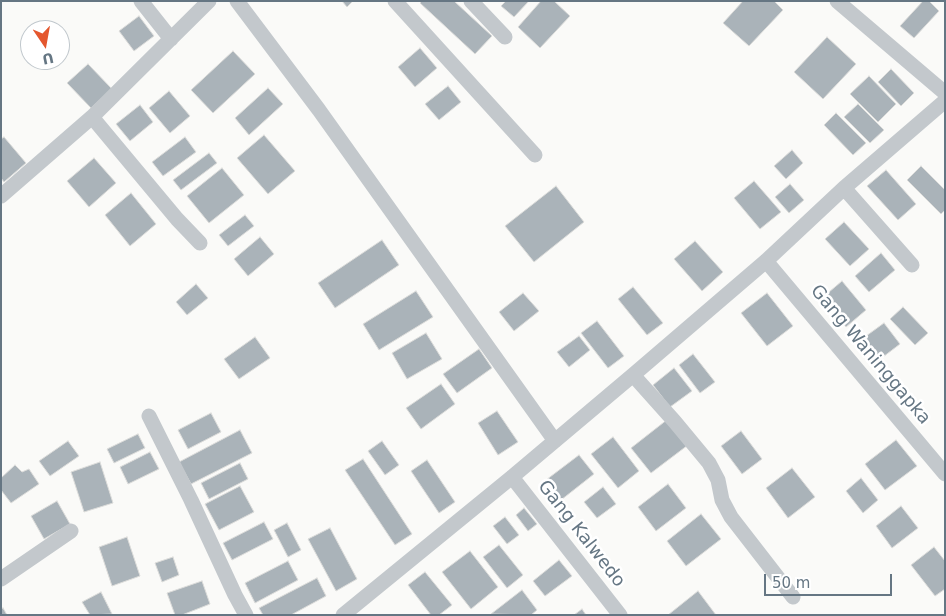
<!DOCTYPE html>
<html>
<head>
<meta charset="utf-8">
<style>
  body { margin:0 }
  #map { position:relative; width:946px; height:616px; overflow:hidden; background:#fafaf8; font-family:"DejaVu Sans",sans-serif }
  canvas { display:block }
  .frame { position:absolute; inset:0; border:2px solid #657683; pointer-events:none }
  .north { position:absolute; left:20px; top:20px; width:50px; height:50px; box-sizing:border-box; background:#fff; border:1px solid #c1c8cd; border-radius:50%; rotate:168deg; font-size:14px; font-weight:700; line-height:20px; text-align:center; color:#657683 }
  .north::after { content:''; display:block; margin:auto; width:18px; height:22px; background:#e4572e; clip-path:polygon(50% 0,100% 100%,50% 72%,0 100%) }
  .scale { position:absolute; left:764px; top:574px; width:128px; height:22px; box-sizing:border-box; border:2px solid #657683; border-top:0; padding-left:6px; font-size:15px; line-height:18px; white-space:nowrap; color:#657683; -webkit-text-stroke:4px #fff; paint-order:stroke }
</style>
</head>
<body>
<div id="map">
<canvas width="946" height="616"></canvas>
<div class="frame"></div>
<div class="north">U</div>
<div class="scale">50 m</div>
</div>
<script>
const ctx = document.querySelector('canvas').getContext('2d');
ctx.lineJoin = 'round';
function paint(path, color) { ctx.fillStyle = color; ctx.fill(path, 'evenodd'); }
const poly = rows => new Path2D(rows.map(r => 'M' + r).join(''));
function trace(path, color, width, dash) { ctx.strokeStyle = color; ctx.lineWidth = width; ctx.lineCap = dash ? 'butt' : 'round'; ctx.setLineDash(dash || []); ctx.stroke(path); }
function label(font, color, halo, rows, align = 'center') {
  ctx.font = font + ' "DejaVu Sans",sans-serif'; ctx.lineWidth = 5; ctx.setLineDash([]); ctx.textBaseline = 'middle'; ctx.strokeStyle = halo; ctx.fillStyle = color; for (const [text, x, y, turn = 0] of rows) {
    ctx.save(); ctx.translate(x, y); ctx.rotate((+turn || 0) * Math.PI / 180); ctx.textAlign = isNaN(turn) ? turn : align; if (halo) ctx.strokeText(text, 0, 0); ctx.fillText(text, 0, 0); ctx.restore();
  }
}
const building = poly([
  [342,1,353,1,347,7,342,1],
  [422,1,454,1,492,36,475,54,420,3,422,1],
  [506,1,529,1,514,17,501,6,506,1],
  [541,1,554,1,570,16,540,48,518,27,541,1],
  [743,1,774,1,783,10,749,46,723,23,743,1],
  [923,1,929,1,939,11,914,38,900,26,923,1],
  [139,16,154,36,134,51,119,31,139,16],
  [827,37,856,64,823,99,794,72,827,37],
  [420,48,437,68,415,87,398,67,420,48],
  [233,51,255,74,213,113,191,90,233,51],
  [88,64,112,89,91,108,67,83,88,64],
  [891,69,914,93,901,106,878,82,891,69],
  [869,76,896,104,878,122,850,94,869,76],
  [448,86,461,102,439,120,425,104,448,86],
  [268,88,283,104,249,135,235,118,268,88],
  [169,91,190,116,170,133,149,108,169,91],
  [858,104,884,130,870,143,844,117,858,104],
  [140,105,153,122,130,141,116,124,140,105],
  [836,113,866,143,853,155,824,125,836,113],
  [264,135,295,171,268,194,237,158,264,135],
  [4,137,26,163,4,182,1,178,1,139,4,137],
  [185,137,196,152,163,176,152,162,185,137],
  [792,150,803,163,786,179,774,166,792,150],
  [209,153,217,163,181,190,173,180,209,153],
  [94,158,116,183,89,207,67,181,94,158],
  [921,166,945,190,945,210,941,214,907,180,921,166],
  [222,168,244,195,209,223,187,196,222,168],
  [886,170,916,204,898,220,867,186,886,170],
  [754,181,781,212,760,229,734,198,754,181],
  [790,184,804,200,789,213,775,197,790,184],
  [556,186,584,222,534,262,505,226,556,186],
  [131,193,156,224,130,246,105,215,131,193],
  [245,215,254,226,228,246,219,235,245,215],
  [844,222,869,249,850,266,825,239,844,222],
  [260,237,274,254,248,276,234,259,260,237],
  [382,240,399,265,335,308,318,283,382,240],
  [695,241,723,272,702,291,674,259,695,241],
  [881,253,895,270,869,292,855,276,881,253],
  [842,281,866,310,846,327,822,298,842,281],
  [196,284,208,298,187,315,176,302,196,284],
  [633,287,663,323,647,335,618,299,633,287],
  [416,291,433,317,379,350,363,324,416,291],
  [523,293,539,311,514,331,499,312,523,293],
  [767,293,793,326,767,346,741,313,767,293],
  [903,307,928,333,915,345,890,319,903,307],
  [597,321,624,356,608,368,581,333,597,321],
  [884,323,900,344,879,360,862,339,884,323],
  [426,333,442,359,407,379,392,353,426,333],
  [579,336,590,350,569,367,557,352,579,336],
  [255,337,270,358,239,379,224,359,255,337],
  [479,349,492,368,457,393,443,374,479,349],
  [693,354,715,382,700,393,679,365,693,354],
  [674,368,692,391,670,407,653,385,674,368],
  [441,384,455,404,421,429,406,408,441,384],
  [497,411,518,442,498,455,478,423,497,411],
  [211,413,221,432,188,449,178,430,211,413],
  [668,419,688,445,651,473,631,448,668,419],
  [240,430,252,453,191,484,179,462,240,430],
  [741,431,762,459,742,474,721,446,741,431],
  [138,434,145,448,114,463,107,449,138,434],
  [613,437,639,471,618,488,591,454,613,437],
  [896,440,917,466,885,490,865,464,896,440],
  [68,441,79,456,50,476,39,461,68,441],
  [382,441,399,465,385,475,368,451,382,441],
  [150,452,159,469,128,484,120,467,150,452],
  [579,455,594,474,561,500,546,480,579,455],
  [363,459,412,534,395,545,345,470,363,459],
  [427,460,455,502,439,513,411,471,427,460],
  [100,462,113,503,84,512,71,472,100,462],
  [240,463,248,479,209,499,201,483,240,463],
  [15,465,22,472,29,469,39,484,11,503,1,490,1,478,15,465],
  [792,468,815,497,788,518,766,488,792,468],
  [861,478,878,500,863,513,846,491,861,478],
  [668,484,686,508,656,531,638,507,668,484],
  [240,486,254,512,219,530,205,504,240,486],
  [603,487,616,504,597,518,584,502,603,487],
  [57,501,70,524,44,539,31,516,57,501],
  [901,506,918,528,892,548,876,526,901,506],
  [524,508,537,524,528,531,516,515,524,508],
  [701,514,721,539,686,566,667,541,701,514],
  [505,517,519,535,507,544,493,526,505,517],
  [264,522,273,539,232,560,223,543,264,522],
  [287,523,301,550,288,557,274,530,287,523],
  [330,528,357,579,336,591,308,539,330,528],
  [127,537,140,576,112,586,99,547,127,537],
  [499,545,523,575,507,588,483,557,499,545],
  [934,547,945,561,945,589,935,596,911,565,934,547],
  [470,551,498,587,471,609,442,572,470,551],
  [173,557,179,575,162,582,155,563,173,557],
  [559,560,572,576,545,596,533,581,559,560],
  [288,561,298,580,255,603,245,583,288,561],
  [425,572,452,605,439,615,431,615,408,585,425,572],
  [317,578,326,596,291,615,263,615,259,608,317,578],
  [202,581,210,604,182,615,175,615,167,593,202,581],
  [522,590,537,610,531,615,491,614,522,590],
  [698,591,716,615,668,615,698,591],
  [101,592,112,614,90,615,82,602,101,592],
  [3,608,7,615,1,615,1,609,3,608],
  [582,609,586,615,574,615,582,609]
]);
paint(building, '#aab3b9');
trace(building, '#dcdcda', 1);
trace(poly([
  [141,1,171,39],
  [237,1,319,110,555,441],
  [395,1,535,155],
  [471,1,505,37],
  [837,1,945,93],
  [92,117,177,219,200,243],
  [844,188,912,265],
  [1,196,92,117,209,1],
  [766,261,945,474],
  [633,375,675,422,709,463,718,480,722,500,731,517,793,597],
  [149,416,191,500,235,595,246,615],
  [512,477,620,615],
  [1,579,71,531],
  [343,615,512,477,633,375,766,261,844,188,945,101]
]), '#c3c8cc', 15);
label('18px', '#657683', '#fff', [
  ["Gang Waninggapka",870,355,50],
  ["Gang Kalwedo",581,534,52]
]);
</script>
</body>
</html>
